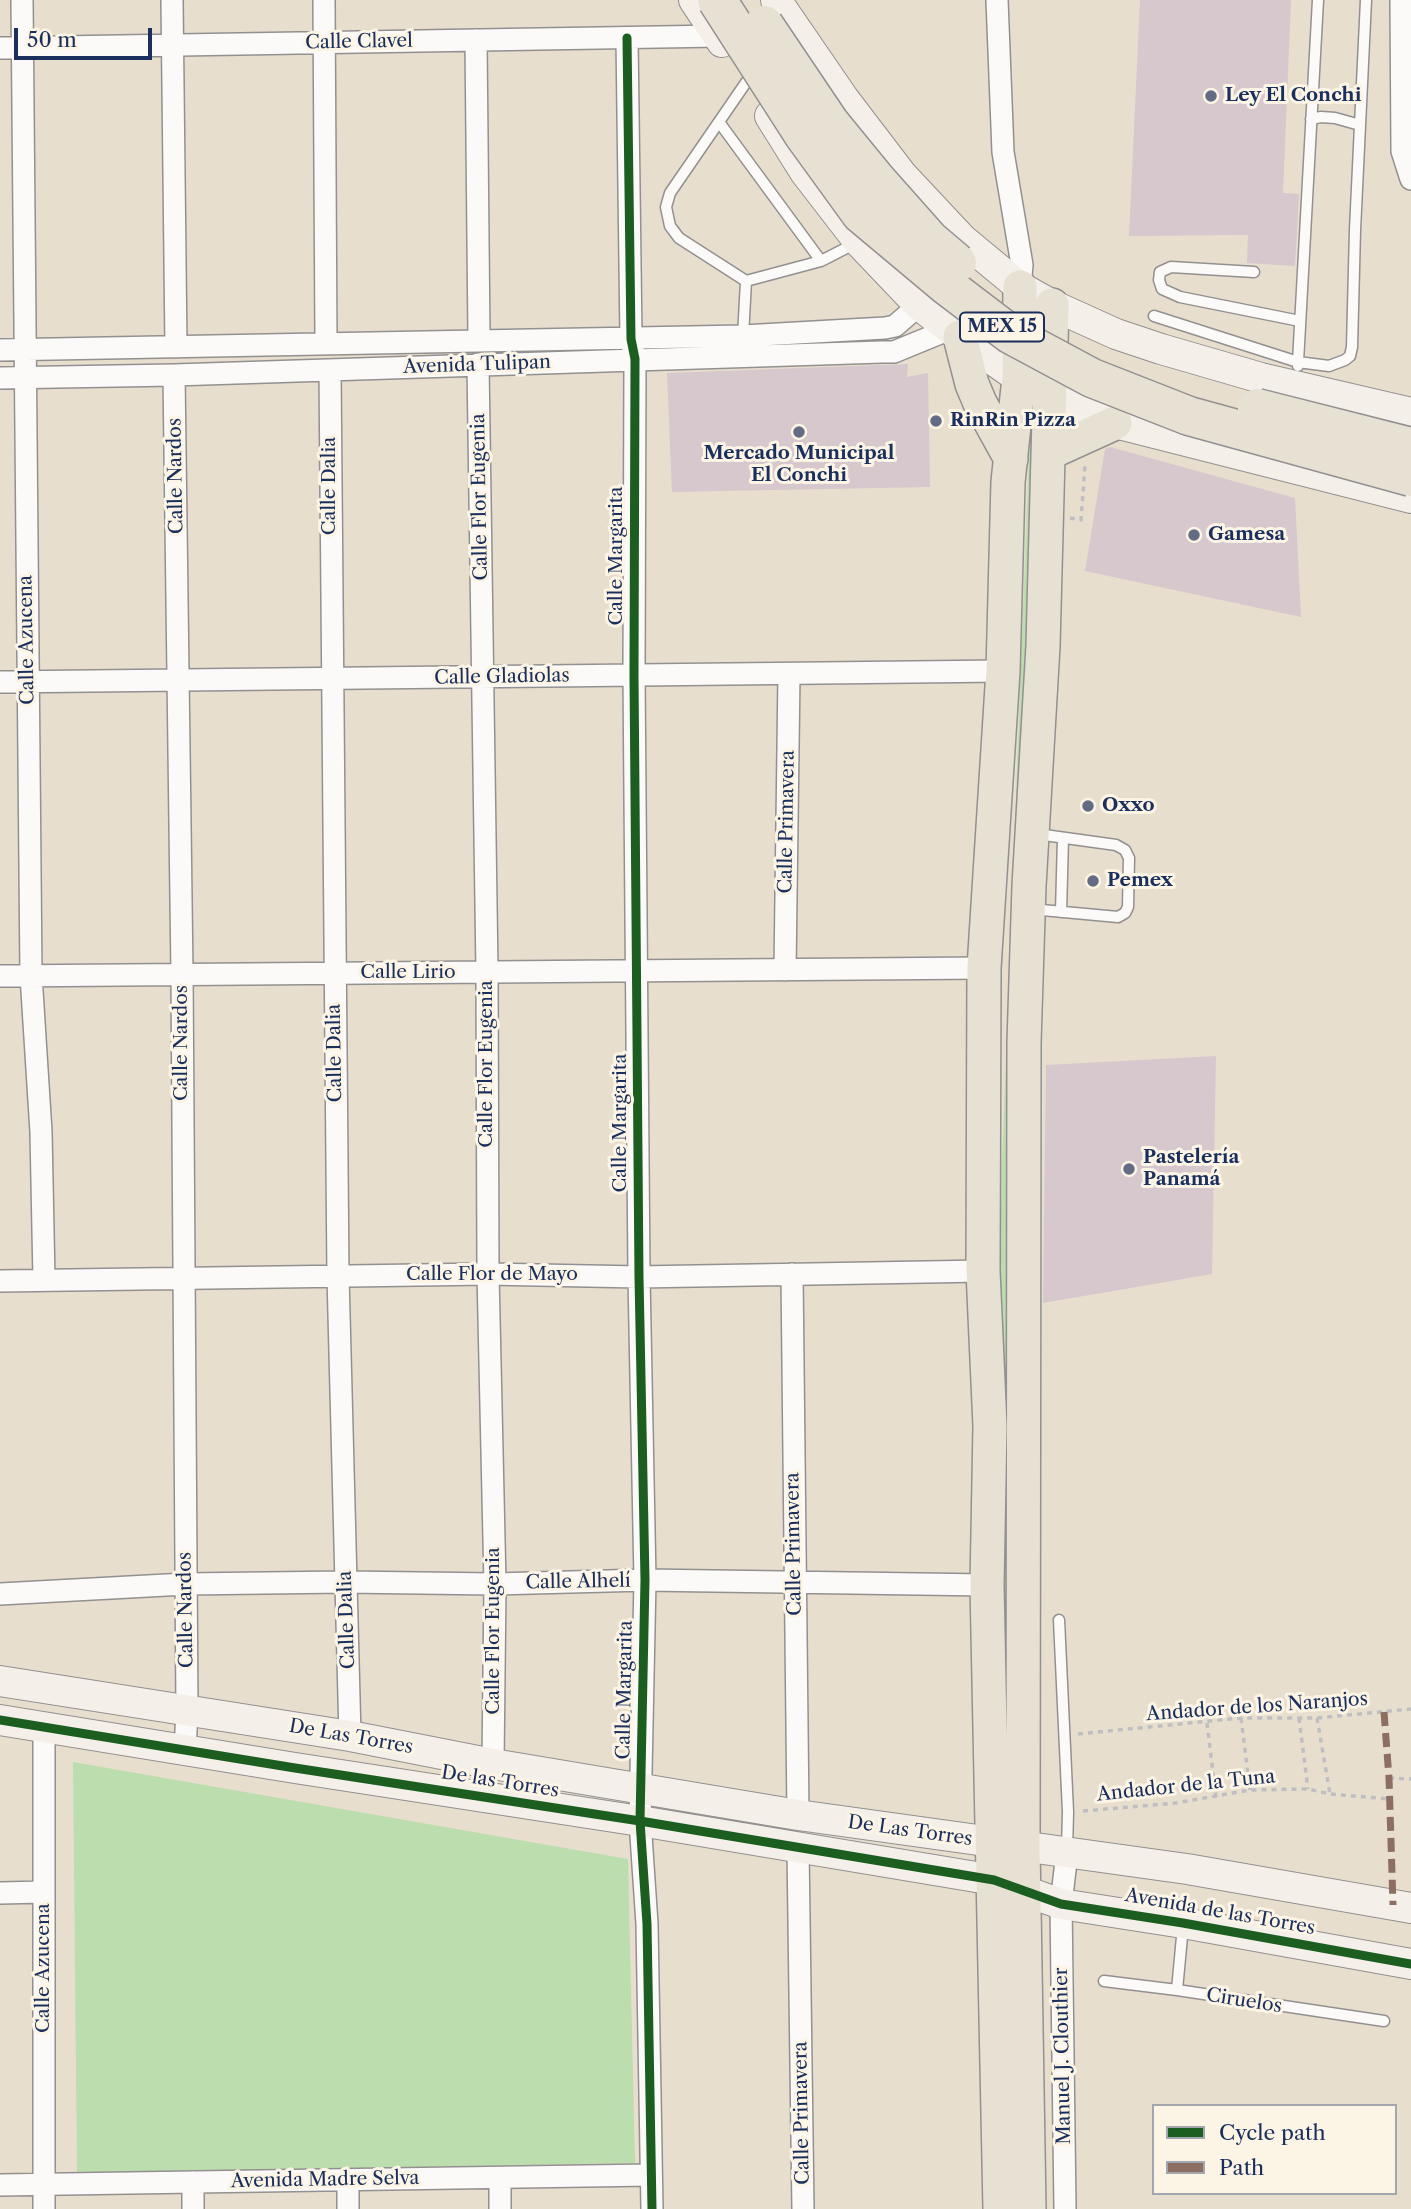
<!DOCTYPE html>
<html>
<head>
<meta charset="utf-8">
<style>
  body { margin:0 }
  #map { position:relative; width:1411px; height:2209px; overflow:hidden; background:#e8dece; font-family:"Libre Caslon Text",serif }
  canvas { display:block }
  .legend { position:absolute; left:1152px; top:2104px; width:245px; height:91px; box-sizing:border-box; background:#fcf5e5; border:2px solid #a2a6af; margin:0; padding:9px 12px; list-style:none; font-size:21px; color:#1b2f5e }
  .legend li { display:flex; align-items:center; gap:14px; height:35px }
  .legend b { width:35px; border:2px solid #a2a6af }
  .scale { position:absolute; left:14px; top:28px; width:138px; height:32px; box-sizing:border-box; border:4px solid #1b2f5e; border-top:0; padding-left:9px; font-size:21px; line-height:24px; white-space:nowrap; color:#1b2f5e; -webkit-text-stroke:5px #fcf5e5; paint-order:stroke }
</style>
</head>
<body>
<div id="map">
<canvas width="1411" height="2209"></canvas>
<ul class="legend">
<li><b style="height:9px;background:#1b5e20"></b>Cycle path</li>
<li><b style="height:9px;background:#8d6e63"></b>Path</li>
</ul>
<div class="scale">50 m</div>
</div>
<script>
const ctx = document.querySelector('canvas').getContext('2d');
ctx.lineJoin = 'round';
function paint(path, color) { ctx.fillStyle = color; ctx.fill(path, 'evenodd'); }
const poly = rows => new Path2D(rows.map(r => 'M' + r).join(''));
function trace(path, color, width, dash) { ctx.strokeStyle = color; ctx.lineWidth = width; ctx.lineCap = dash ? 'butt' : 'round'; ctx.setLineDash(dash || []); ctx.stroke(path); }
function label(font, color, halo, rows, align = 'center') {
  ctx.font = font + ' "Libre Caslon Text",serif'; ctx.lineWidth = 6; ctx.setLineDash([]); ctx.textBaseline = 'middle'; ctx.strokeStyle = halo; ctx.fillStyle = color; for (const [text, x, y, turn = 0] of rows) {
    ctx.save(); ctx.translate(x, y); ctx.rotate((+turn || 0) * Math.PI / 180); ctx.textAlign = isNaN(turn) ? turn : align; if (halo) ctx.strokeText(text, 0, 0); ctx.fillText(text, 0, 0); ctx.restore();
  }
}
paint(poly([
  [1037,396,1017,1613,1003,1826,1000,1258,1002,1164,1031,399],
  [73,1762,628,1859,635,2163,77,2174]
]), '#bcddae');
paint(poly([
  [1140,0,1291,0,1283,193,1299,194,1295,266,1247,263,1248,235,1129,236],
  [908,364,907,377,928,373,930,487,672,492,667,373],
  [1110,447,1295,498,1301,617,1085,571,1105,449],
  [1216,1056,1212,1274,1043,1303,1046,1065]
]), '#d6c8cd');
const lane = poly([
  [1318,0,1298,362,1329,366,1345,360,1350,356,1352,347,1355,230,1366,0],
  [747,81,670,193,666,207,670,226,679,238,746,281,821,261,856,243],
  [1311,119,1321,117,1335,118,1360,125],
  [719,122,821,261],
  [1254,272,1171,267,1160,272,1159,280,1162,289,1180,297,1300,321],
  [1154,316,1298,362,1298,366],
  [743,336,746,281],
  [1031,909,1118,917,1125,913,1128,907,1129,858,1125,850,1116,845,1037,834],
  [1061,912,1063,838],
  [1059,1620,1068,1812,1067,1850],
  [1104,1981,1177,1990,1384,2021],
  [1177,1990,1183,1926]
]);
const street = poly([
  [22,0,31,975,41,1132,44,1280],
  [172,0,176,347],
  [324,0,326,342],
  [997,0,1003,152,1022,265,1020,287],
  [1401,0,1402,151,1411,179],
  [627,38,631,339,635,359,634,675,639,1277,645,1580,640,1821,647,1924,652,2209],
  [476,40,479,339],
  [0,48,719,36],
  [0,350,743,336,885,328,895,326,919,305],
  [478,364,487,972,488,1274,495,1584,493,1764],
  [330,370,338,1276,350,1736],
  [174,375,182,974,187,1711,185,1750],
  [0,378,174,375,882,352,894,352,950,329],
  [0,682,1003,671],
  [785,970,789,674],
  [0,976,984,968],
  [792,1274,798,1815],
  [0,1281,488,1274,639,1277,983,1271],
  [0,1594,185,1584,345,1582,495,1584,645,1580,987,1585],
  [44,1727,44,2209],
  [798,1848,803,2209],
  [0,1893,44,1892],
  [500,2178,500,2209],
  [193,2182,193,2209],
  [0,2185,651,2175],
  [348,2209,348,2180],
  [1065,2209,1061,1904,1067,1853]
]);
const secondary = poly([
  [694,0,722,42],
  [776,0,844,99,902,175,962,239,1020,287,1052,305,1116,334,1161,349,1261,378,1411,413],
  [770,116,805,172,859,242,919,305,960,337,1019,378,1050,395,1115,423,1411,498],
  [0,1681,350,1736,493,1764,798,1815,1187,1869,1411,1908],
  [0,1720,295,1768,640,1821,994,1880,1061,1904,1183,1923,1411,1964]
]);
const primary = poly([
  [960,337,972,384,980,403,1011,459],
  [1049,453,1115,423],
  [1000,2209,987,1585,990,1426,983,1271,984,968,1003,671,1008,482,1019,378,1020,287],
  [1029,2209,1023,1847,1024,1043,1029,886,1043,646,1052,305]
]);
trace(lane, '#929090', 13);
trace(street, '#929090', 24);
trace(secondary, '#929090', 32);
trace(primary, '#929090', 36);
trace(poly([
  [1070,518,1081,520,1085,465],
  [1241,1718,1250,1790],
  [1299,1718,1308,1789],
  [1317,1718,1330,1794],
  [1207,1723,1216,1797],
  [1078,1734,1241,1718,1317,1718,1411,1709],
  [1389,1778,1411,1779],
  [1083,1811,1176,1803,1250,1790,1308,1789,1330,1794,1390,1799]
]), '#bfbfc1', 3.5, [5, 5]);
trace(lane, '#fcfaf8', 10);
trace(street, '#fcfaf8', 21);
trace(secondary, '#f4f0e9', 30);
trace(primary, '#e7e1d4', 33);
const highwayBridge = poly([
  [717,0,803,134,861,214,947,286,1010,334,1092,378,1189,416,1411,477],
  [764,25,830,123,875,178,930,240,957,263],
  [1257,408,1411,447]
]);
trace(highwayBridge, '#929090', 41, []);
trace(highwayBridge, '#e7e1d4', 38);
trace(poly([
  [1384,1712,1389,1778,1393,1905]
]), '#8d6e63', 7, [14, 7]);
trace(poly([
  [627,38,631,339,635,359,634,675,639,1277,645,1580,640,1821,647,1924,652,2209],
  [0,1720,295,1768,640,1821,994,1880,1061,1904,1183,1923,1411,1964]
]), '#1b5e20', 9);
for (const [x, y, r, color] of [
  [1211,96,7,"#636c85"],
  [936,421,7,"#636c85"],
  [799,432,7,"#636c85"],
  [1194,535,7,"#636c85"],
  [1088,806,7,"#636c85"],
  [1093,881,7,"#636c85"],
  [1129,1169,7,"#636c85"]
]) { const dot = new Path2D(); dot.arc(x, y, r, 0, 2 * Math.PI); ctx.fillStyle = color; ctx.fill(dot); trace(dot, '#fcf5e5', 2.5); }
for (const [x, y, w] of [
  [1002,327,84]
]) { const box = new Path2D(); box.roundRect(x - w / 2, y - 14.5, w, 29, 5); ctx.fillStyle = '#fcf5e5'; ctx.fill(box); trace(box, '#1b2f5e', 2); }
label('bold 18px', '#1b2f5e', null, [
  ["MEX 15",1002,327]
]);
label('19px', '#1b2f5e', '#fcf5e5', [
  ["Calle Clavel",359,42,-1],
  ["Avenida Tulipan",477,365,-2],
  ["Calle Nardos",176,476,-91],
  ["Calle Dalia",330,486,-90],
  ["Calle Flor Eugenia",480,497,-91],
  ["Calle Margarita",617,556,-90],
  ["Calle Azucena",27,640,-91],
  ["Calle Gladiolas",502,677,-1],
  ["Calle Primavera",787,822,-89],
  ["Calle Lirio",408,973],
  ["Calle Nardos",182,1043,-90],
  ["Calle Dalia",335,1053,-91],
  ["Calle Flor Eugenia",487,1064,-90],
  ["Calle Margarita",621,1123,-90],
  ["Calle Flor de Mayo",492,1275],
  ["Calle Primavera",794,1544,-91],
  ["Calle Alhelí",578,1582,-1],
  ["Calle Nardos",186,1610,-91],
  ["Calle Dalia",347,1620,-92],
  ["Calle Flor Eugenia",494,1631,-90],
  ["Calle Margarita",625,1690,-89],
  ["Andador de los Naranjos",1257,1707,-4],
  ["De Las Torres",351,1737,10],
  ["De las Torres",500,1782,9],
  ["Andador de la Tuna",1186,1786,-6],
  ["De Las Torres",910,1831,8],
  ["Avenida de las Torres",1220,1912,10],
  ["Calle Azucena",44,1968,-90],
  ["Ciruelos",1244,2001,9],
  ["Manuel J. Clouthier",1063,2056,-91],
  ["Calle Primavera",802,2113,-91],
  ["Avenida Madre Selva",325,2180,-1]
]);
label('bold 19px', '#1b2f5e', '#fcf5e5', [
  ["Ley El Conchi",1225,96],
  ["RinRin Pizza",950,421],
  ["Mercado Municipal",799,454,"center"],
  ["El Conchi",799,476,"center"],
  ["Gamesa",1208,535],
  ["Oxxo",1102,806],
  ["Pemex",1107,881],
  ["Pastelería",1143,1158],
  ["Panamá",1143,1180]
], 'left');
</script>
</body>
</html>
